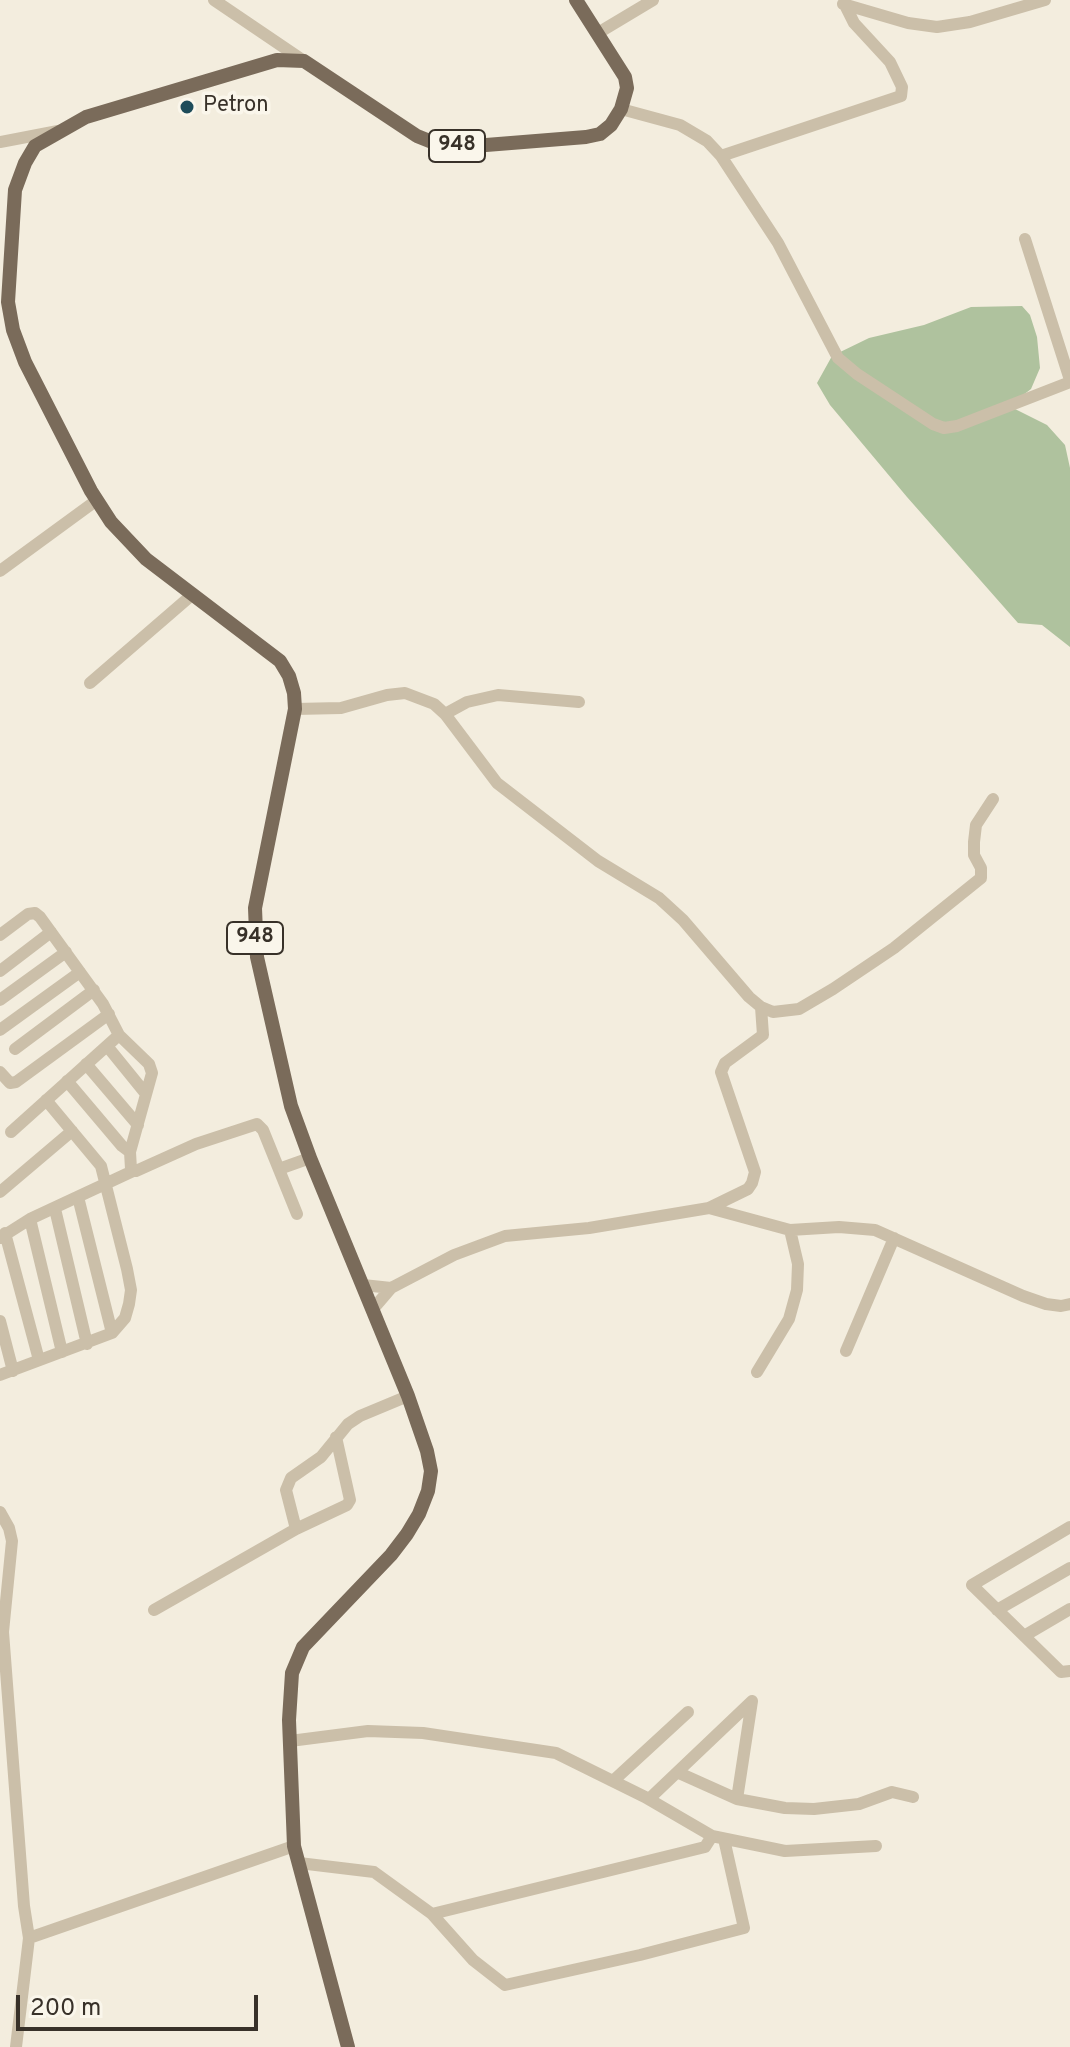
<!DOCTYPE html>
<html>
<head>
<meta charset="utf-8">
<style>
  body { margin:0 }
  #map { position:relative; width:1070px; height:2047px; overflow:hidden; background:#f3edde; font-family:Overpass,sans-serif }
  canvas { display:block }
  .scale { position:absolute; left:16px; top:1995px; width:242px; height:36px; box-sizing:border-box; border:4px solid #383129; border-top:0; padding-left:10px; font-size:24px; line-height:28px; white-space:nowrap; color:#383129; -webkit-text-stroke:6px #faf6eb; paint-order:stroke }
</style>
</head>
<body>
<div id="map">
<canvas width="1070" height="2047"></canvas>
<div class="scale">200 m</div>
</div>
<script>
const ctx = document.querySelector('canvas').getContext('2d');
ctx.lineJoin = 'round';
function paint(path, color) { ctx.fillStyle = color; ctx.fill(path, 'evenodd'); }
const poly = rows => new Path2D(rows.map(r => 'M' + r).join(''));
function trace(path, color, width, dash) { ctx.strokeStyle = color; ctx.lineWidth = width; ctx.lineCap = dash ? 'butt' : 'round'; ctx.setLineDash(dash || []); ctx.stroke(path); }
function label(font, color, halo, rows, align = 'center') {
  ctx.font = font + ' Overpass,sans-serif'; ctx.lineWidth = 7; ctx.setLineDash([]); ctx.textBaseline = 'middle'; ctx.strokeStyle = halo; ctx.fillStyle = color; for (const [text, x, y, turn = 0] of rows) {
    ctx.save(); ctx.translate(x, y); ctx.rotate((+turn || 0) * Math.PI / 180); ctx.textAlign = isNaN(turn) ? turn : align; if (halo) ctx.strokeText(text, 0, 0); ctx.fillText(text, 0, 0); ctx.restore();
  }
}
paint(poly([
  [1022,306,1030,315,1037,337,1040,368,1031,389,1009,406,1047,425,1065,445,1070,468,1070,647,1042,625,1018,623,907,497,830,405,817,383,832,356,869,338,924,325,971,307]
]), '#afc29e');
trace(poly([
  [214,0,304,61],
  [843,4,908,23,937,27,970,22,1045,0],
  [598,33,653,0],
  [621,109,680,125,707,141,721,156,778,243,838,358,857,374,933,424,944,428,957,426,1070,382],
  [0,142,58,131],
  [721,156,901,96,902,87,890,62,854,23,845,5],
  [1025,239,1070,380],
  [0,571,97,500],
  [90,683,193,594],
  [295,709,341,708,387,695,405,693,434,704,445,714,497,783,598,861,659,898,683,920,749,997,761,1007,773,1012,799,1009,833,989,894,948,981,878,981,868,974,855,974,842,976,825,993,799],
  [445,714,467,702,498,695,579,702],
  [0,935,28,914,35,913,40,917,103,1004,119,1035,149,1064,152,1073,130,1152,131,1169,136,1171,196,1144,257,1124,263,1130,297,1214],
  [0,971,51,932],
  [0,1000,66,952],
  [0,1030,80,972],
  [107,1046,146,1094],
  [15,1049,94,990],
  [86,1064,138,1125],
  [0,1072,10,1083,16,1082,109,1014],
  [67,1081,122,1146,130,1152],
  [11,1132,119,1035],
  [279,1169,310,1158],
  [0,1192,72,1131],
  [78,1197,112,1333],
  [709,1208,748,1189,752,1183,755,1172,721,1072,725,1063,763,1035,761,1007],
  [55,1209,87,1344],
  [30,1219,62,1352],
  [5,1233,39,1360],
  [0,1238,30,1219,133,1171],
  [363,1285,391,1288],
  [373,1309,391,1288,454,1255,505,1236,589,1228,709,1208,790,1230,839,1227,875,1230,1023,1296,1046,1304,1061,1306,1070,1304],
  [0,1321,13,1371],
  [846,1351,894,1238],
  [757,1372,789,1319,797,1290,798,1264,790,1230],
  [0,1375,112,1333,125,1318,129,1304,131,1290,127,1269,101,1166,46,1100],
  [0,1512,9,1528,12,1541,3,1632,24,1906,29,1938,16,2047],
  [1070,1527,972,1585,1061,1672,1070,1671],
  [296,1529,347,1505,350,1500,336,1437],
  [154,1610,296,1529,286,1490,291,1478,321,1457,348,1424,360,1416,408,1396],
  [997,1610,1070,1568],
  [1024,1636,1070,1609],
  [290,1741,368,1731,423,1733,556,1753,645,1797,712,1836,785,1851,876,1846],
  [679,1773,737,1799,785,1808,814,1809,859,1804,892,1792,913,1797],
  [613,1781,688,1712],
  [649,1799,752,1701],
  [737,1799,752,1701],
  [299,1863,374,1872,432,1914,473,1960,505,1985,640,1955,744,1928,724,1839],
  [432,1914,705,1847,712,1836],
  [29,1938,294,1846]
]), '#cbbfa9', 12);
trace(poly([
  [348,2047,294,1846,289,1720,292,1673,303,1647,391,1555,407,1534,419,1514,428,1491,431,1471,427,1451,408,1396,310,1158,291,1106,257,957,255,908,295,709,294,693,289,676,280,661,146,559,111,522,91,491,25,362,13,330,8,302,15,190,25,163,35,146,86,117,277,60,304,61,417,136,437,144,461,147,586,137,600,134,611,125,621,109,627,88,625,77,576,0]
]), '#7a6b5a', 14);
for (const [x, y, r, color] of [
  [187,107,8,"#1e4c5a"]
]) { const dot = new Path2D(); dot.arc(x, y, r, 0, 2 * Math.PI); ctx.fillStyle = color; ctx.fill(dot); trace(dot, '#faf6eb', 3); }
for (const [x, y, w] of [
  [457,146,56],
  [255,938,56]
]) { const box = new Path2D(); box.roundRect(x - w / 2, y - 16, w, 32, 6); ctx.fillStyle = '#faf6eb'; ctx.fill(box); trace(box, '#383129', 2); }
label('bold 20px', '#383129', null, [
  ["948",457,146],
  ["948",255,938]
]);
label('22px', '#383129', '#faf6eb', [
  ["Petron",203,107]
], 'left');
</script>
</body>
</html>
